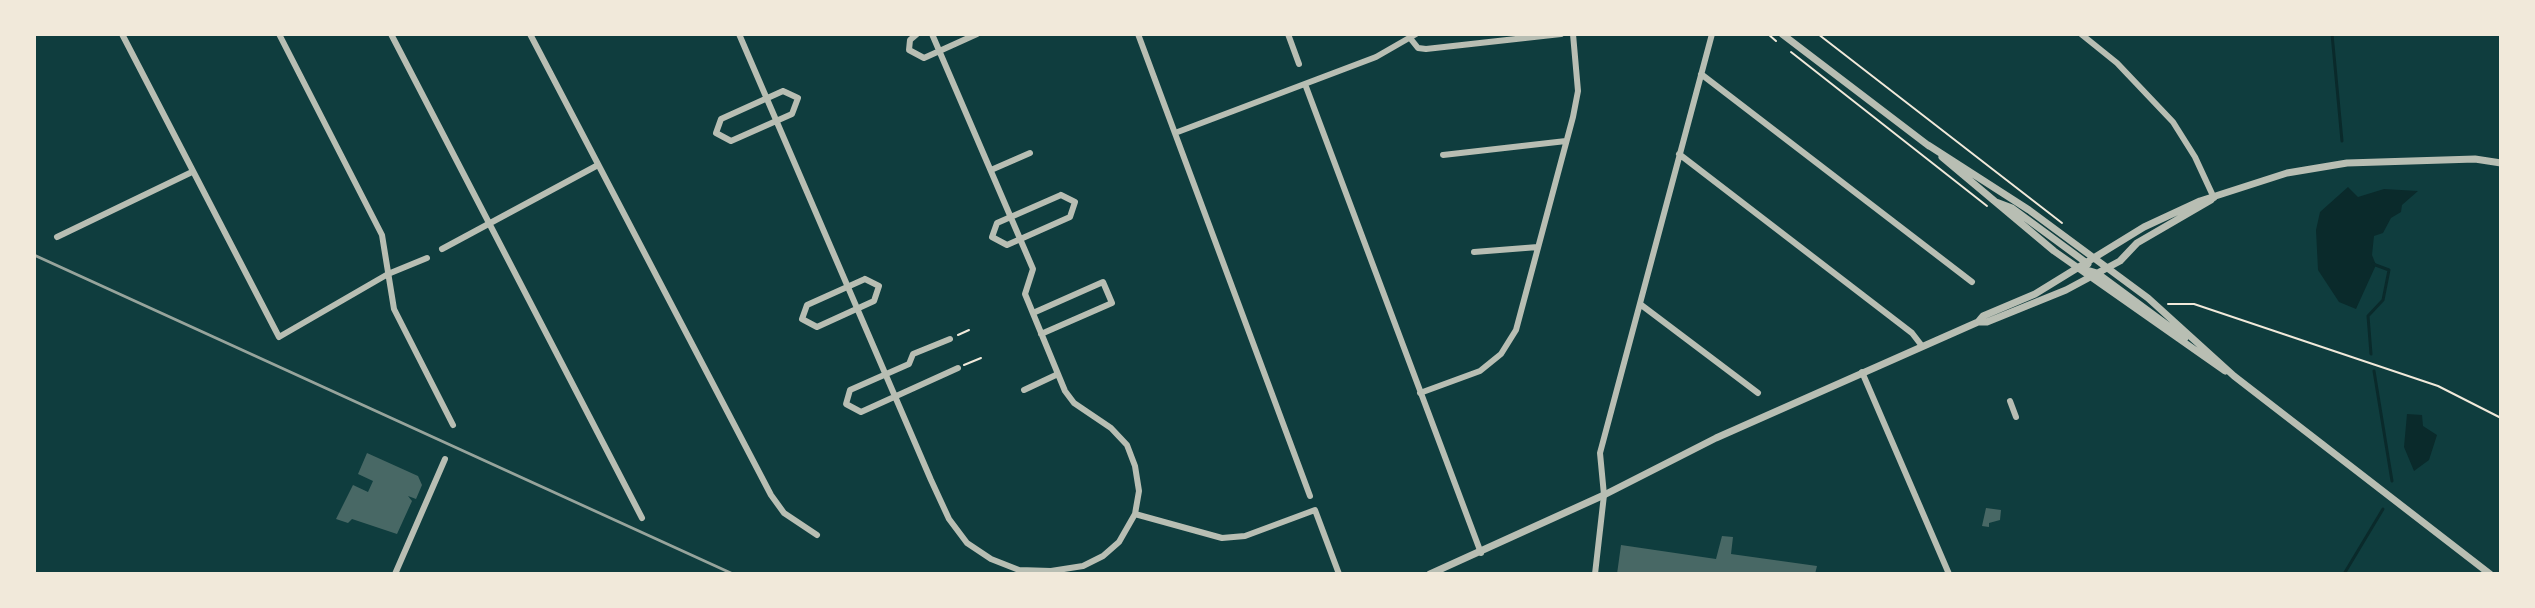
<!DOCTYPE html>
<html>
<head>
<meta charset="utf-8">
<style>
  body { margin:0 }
  #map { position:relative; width:2535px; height:608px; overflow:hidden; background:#0f3d3e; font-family:"Varela Round",sans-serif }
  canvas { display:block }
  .frame { position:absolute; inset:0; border:36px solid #f1e9da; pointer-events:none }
</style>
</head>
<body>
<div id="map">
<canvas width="2535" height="608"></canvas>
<div class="frame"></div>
</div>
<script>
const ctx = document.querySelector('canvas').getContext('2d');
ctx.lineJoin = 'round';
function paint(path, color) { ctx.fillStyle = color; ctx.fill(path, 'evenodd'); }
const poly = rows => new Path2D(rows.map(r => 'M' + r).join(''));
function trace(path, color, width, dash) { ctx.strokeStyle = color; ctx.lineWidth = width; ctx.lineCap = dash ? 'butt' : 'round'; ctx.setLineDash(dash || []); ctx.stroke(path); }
paint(poly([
  [2348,187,2358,197,2384,189,2418,191,2402,205,2401,212,2391,218,2383,233,2374,236,2372,255,2376,265,2356,309,2339,302,2318,270,2316,230,2320,212],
  [2407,414,2422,415,2423,426,2437,435,2429,460,2414,471,2404,447]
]), '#0a2a2b');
trace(poly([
  [2332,34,2342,141],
  [2371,354,2368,316,2383,300,2389,270,2373,264],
  [2374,371,2392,481],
  [2344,574,2383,509]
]), '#0a2a2b', 3);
paint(poly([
  [367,453,418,476,422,485,416,499,408,496,412,501,397,534,352,519,348,523,336,519,353,485,368,492,373,481,358,474],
  [1986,508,2001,510,2000,520,1989,523,1989,527,1982,526],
  [1722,536,1733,537,1731,554,1817,566,1815,574,1617,574,1621,545,1716,559]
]), '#486865');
trace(poly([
  [1768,34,1776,41],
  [1818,34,2062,223],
  [1791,52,1987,206],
  [2168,304,2194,304,2438,386,2501,418],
  [958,335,969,330],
  [964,365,981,358]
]), '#f1e9da', 2);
trace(poly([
  [122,34,279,337,388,274,427,258],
  [279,34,382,235,394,309,453,425],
  [391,34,642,518],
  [530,34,771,495,784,513,817,535],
  [739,34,931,480,949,519,967,543,991,559,1019,570,1051,571,1083,566,1103,556,1119,542,1135,514],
  [917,34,910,40,909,50,924,58,977,34],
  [932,34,1033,269,1025,294,1065,391,1074,403,1111,428,1127,445,1135,466,1139,491,1135,514,1222,538,1245,536,1315,510,1339,574],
  [1138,34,1310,496],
  [1288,34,1299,64],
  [2081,34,2117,63,2173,122,2195,157,2214,198],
  [1410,38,1418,48,1426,49,1561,34],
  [1701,74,1972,282],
  [1305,84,1481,553],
  [783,91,798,98,792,114,731,141,716,133,721,119,783,91],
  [1175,133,1376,57,1416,34],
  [1679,154,1912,333,1922,346],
  [1443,155,1566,141],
  [991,170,1030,153],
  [1061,195,1075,202,1070,217,1007,245,992,237,997,223,1061,195],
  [57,237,192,172],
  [442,249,598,165],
  [1474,252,1538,247],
  [865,279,879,286,874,301,817,327,802,319,807,305,865,279],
  [1640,304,1758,393],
  [1033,313,1103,282,1112,303,1041,334],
  [950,339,913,354,909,364,850,390,846,404,861,412,958,368],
  [1862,372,1949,574],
  [1024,390,1058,374],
  [1420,393,1480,371,1501,354,1516,330,1573,117,1578,91,1573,34],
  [2010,401,2016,417],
  [395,574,445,459],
  [1595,574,1604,495,1600,453,1712,34]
]), '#b8beb3', 6);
trace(poly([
  [1782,34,1929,146],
  [1928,145,2029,210,2148,298,2234,376,2490,574],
  [1942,157,2054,251,2225,371],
  [1996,202,2012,208,2088,264],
  [2080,268,2097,273,2185,338],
  [1978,322,1987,322,2066,290,2120,261,2137,243,2211,200],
  [1430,574,1604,495,1716,438,1978,322,1983,316,2035,294,2144,227,2200,201,2287,173,2347,163,2475,159,2501,163]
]), '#b8beb3', 7);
trace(poly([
  [34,255,733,574]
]), '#97a49c', 3);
</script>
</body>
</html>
